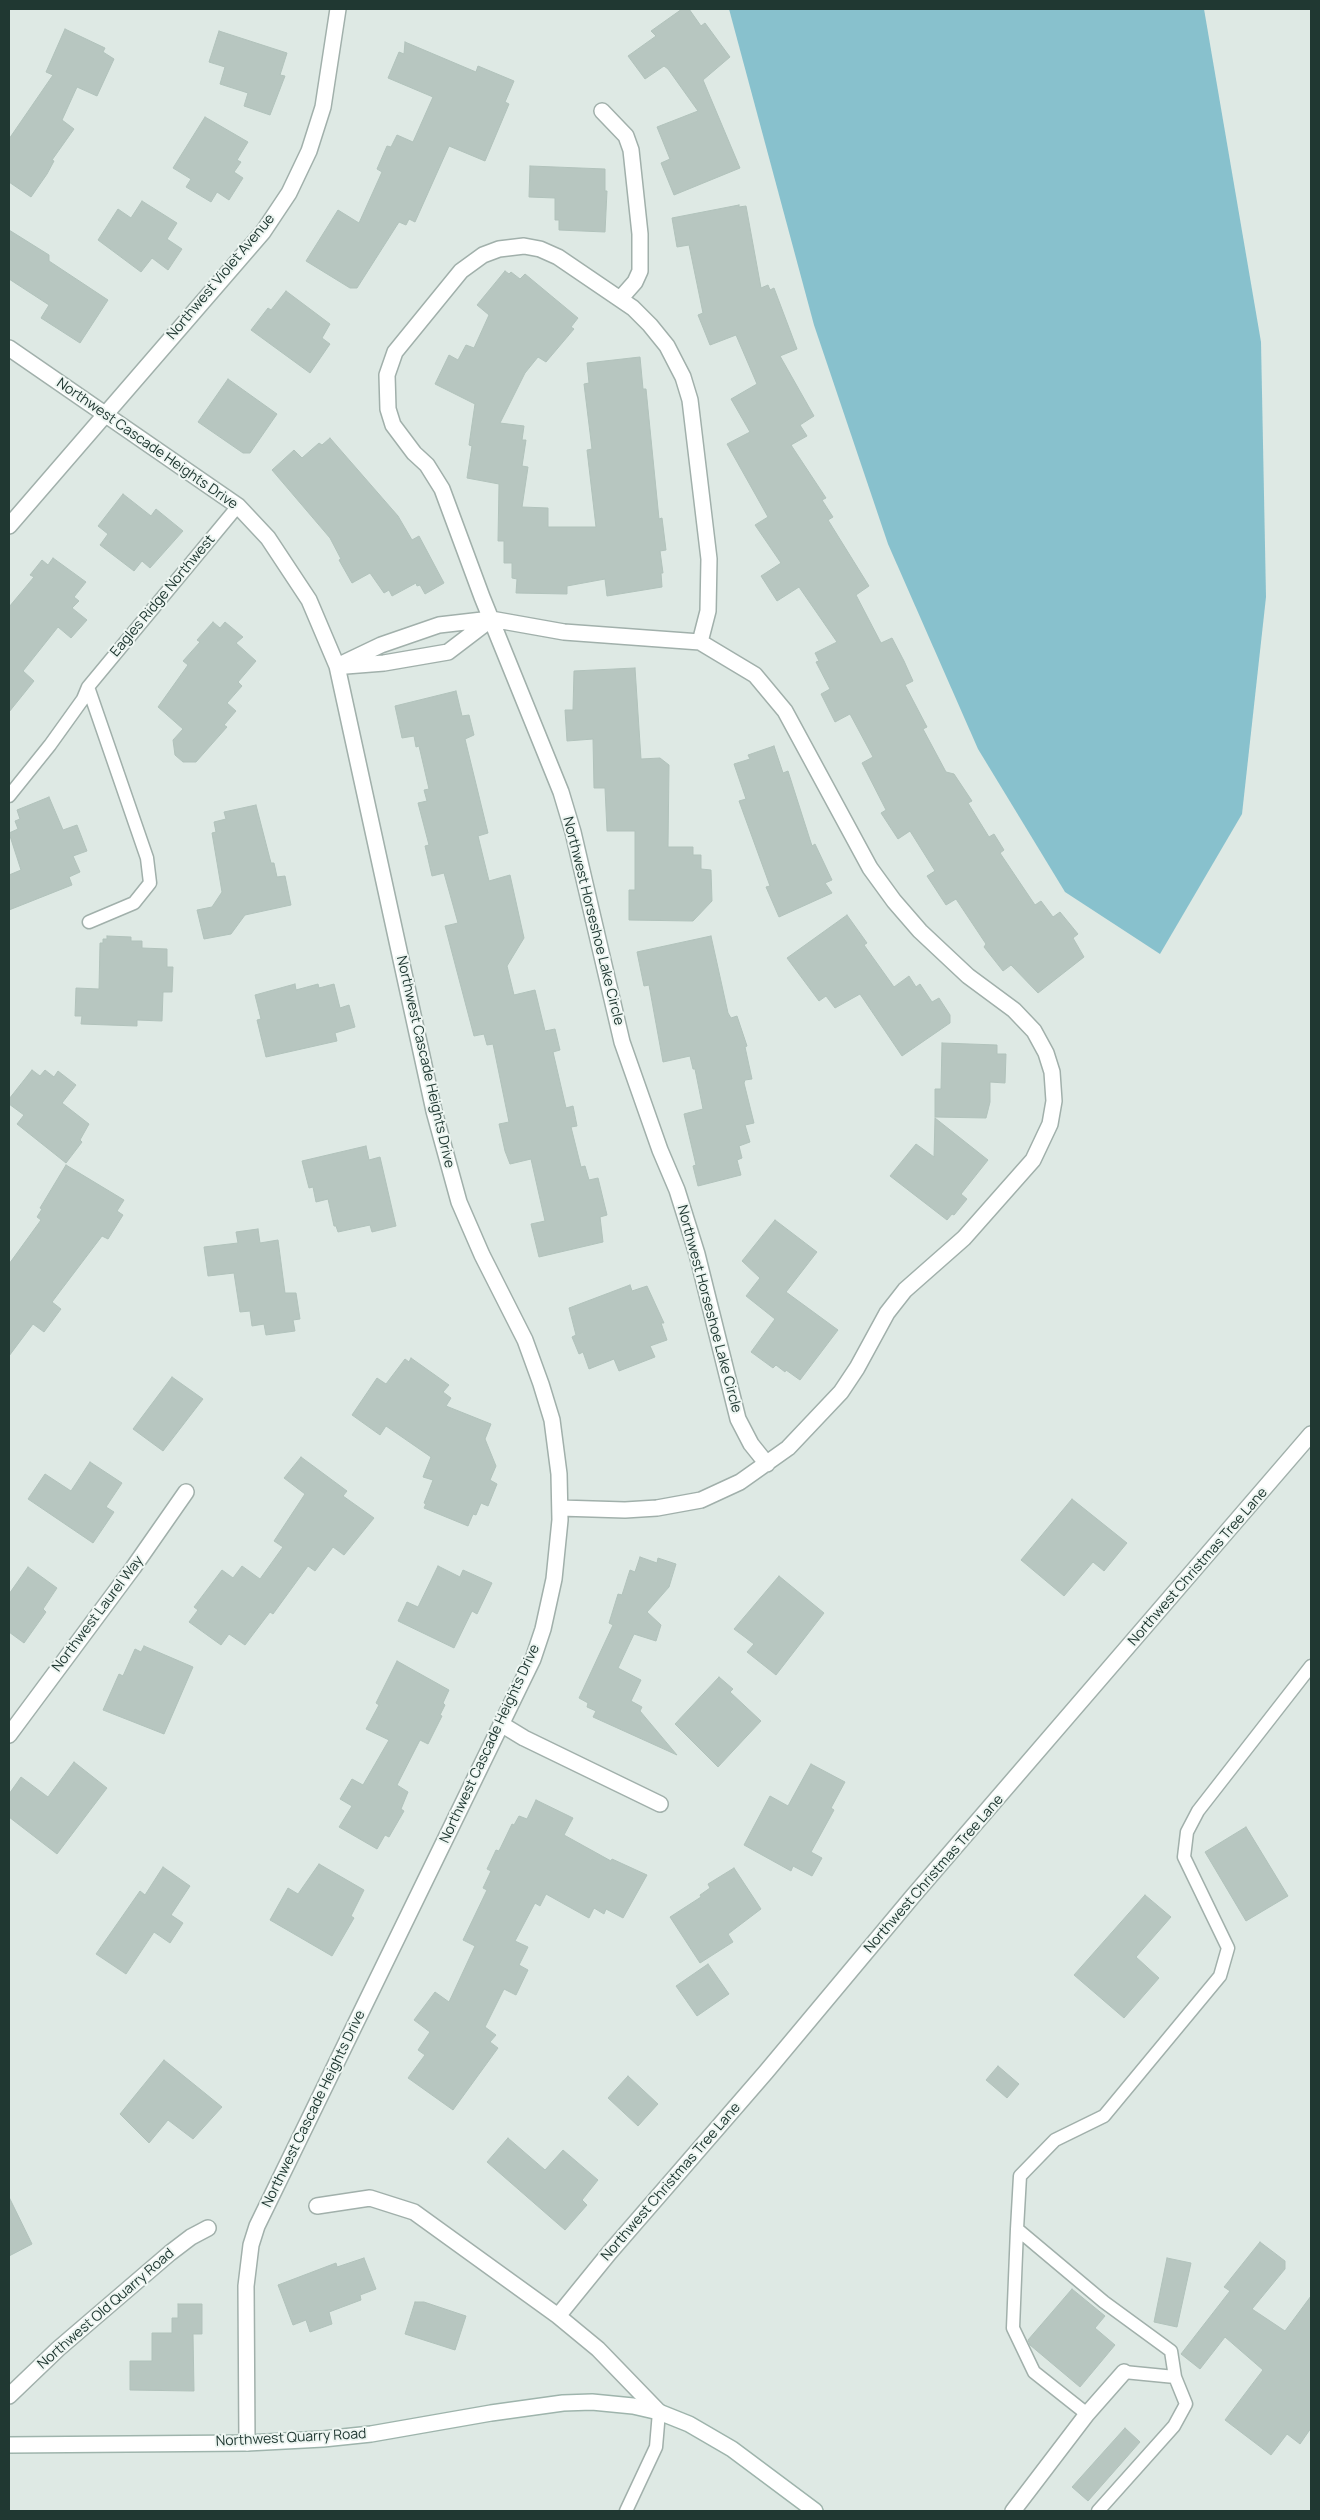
<!DOCTYPE html>
<html>
<head>
<meta charset="utf-8">
<style>
  body { margin:0 }
  #map { position:relative; width:1320px; height:2520px; overflow:hidden; background:#dee9e4; font-family:Manrope,sans-serif }
  canvas { display:block }
  .frame { position:absolute; inset:0; border:10px solid #203832; pointer-events:none }
</style>
</head>
<body>
<div id="map">
<canvas width="1320" height="2520"></canvas>
<div class="frame"></div>
</div>
<script>
const ctx = document.querySelector('canvas').getContext('2d');
ctx.lineJoin = 'round';
function paint(path, color) { ctx.fillStyle = color; ctx.fill(path, 'evenodd'); }
const poly = rows => new Path2D(rows.map(r => 'M' + r).join(''));
function trace(path, color, width, dash) { ctx.strokeStyle = color; ctx.lineWidth = width; ctx.lineCap = dash ? 'butt' : 'round'; ctx.setLineDash(dash || []); ctx.stroke(path); }
function label(font, color, halo, rows, align = 'center') {
  ctx.font = font + ' Manrope,sans-serif'; ctx.lineWidth = 4; ctx.setLineDash([]); ctx.textBaseline = 'middle'; ctx.strokeStyle = halo; ctx.fillStyle = color; for (const [text, x, y, turn = 0] of rows) {
    ctx.save(); ctx.translate(x, y); ctx.rotate((+turn || 0) * Math.PI / 180); ctx.textAlign = isNaN(turn) ? turn : align; if (halo) ctx.strokeText(text, 0, 0); ctx.fillText(text, 0, 0); ctx.restore();
  }
}
paint(poly([
  [729,9,1204,9,1261,342,1266,597,1242,814,1160,954,1065,892,978,749,888,544,814,325]
]), '#88c1cd');
const building = poly([
  [682,9,689,9,701,26,705,23,730,57,703,80,740,168,674,195,661,163,670,159,657,127,698,111,668,69,664,66,645,79,628,56,656,36,651,31,682,9],
  [65,29,105,48,103,52,114,59,97,96,77,87,62,120,74,129,52,160,54,161,47,174,31,197,9,182,9,139,53,75,46,72,65,29],
  [219,31,287,53,280,75,285,76,270,115,244,106,248,93,220,84,225,67,209,62,219,31],
  [405,42,476,72,478,66,514,81,505,102,509,104,485,161,449,146,415,222,409,219,406,225,399,222,357,288,350,288,306,261,338,210,359,223,382,172,377,169,387,146,391,147,397,135,413,142,433,97,388,78,399,52,404,54,405,42],
  [205,117,248,142,237,160,241,162,234,172,243,178,229,200,217,192,211,202,186,187,191,179,173,168,205,117],
  [530,166,605,169,605,191,607,191,605,232,559,230,559,220,555,220,555,198,529,197,530,166],
  [142,201,177,223,167,239,182,249,168,270,152,258,141,272,98,240,118,209,131,218,142,201],
  [739,205,739,207,746,206,761,288,768,285,770,290,774,288,797,349,780,356,814,416,800,425,807,436,791,445,826,498,822,500,833,517,828,520,869,586,856,595,881,643,892,638,904,661,913,681,905,685,927,727,923,729,946,772,954,774,972,801,968,803,989,837,994,834,1004,850,1000,853,1035,905,1041,901,1053,917,1060,912,1078,934,1073,938,1084,957,1038,993,1011,965,1003,971,984,947,986,944,956,899,946,905,927,876,935,871,910,831,898,839,881,813,886,810,862,763,873,757,850,714,835,722,821,694,830,689,816,662,819,661,815,653,837,642,799,587,777,601,761,576,781,563,755,525,768,517,727,444,750,432,731,399,757,384,736,335,710,345,698,315,703,313,689,245,677,247,672,218,739,205],
  [9,230,49,255,49,261,108,300,80,343,41,318,49,305,9,279,9,230],
  [505,271,509,274,511,272,520,279,525,274,578,318,571,327,574,329,546,362,538,357,525,373,500,423,524,426,522,440,526,440,522,466,528,467,522,507,548,508,548,527,596,527,587,450,592,449,584,384,589,383,587,363,640,357,643,389,646,389,659,519,662,518,666,550,660,551,663,573,661,573,662,587,607,596,605,579,567,586,567,594,516,593,517,579,512,578,512,563,504,563,504,541,498,541,499,484,467,478,472,446,469,445,475,404,435,384,449,355,458,360,466,345,474,348,489,315,477,305,505,271],
  [286,291,330,324,322,338,330,344,310,373,251,330,268,308,271,310,286,291],
  [228,379,277,414,250,453,243,453,198,422,228,379],
  [330,438,398,516,412,540,419,536,444,583,425,594,420,585,417,586,416,583,392,596,389,590,384,593,370,573,352,583,339,560,341,559,330,538,272,470,294,450,302,458,319,443,322,445,330,438],
  [123,494,151,516,156,509,183,531,150,568,142,561,134,571,100,545,108,534,98,526,123,494],
  [53,558,86,582,74,597,79,601,72,608,87,620,71,638,58,627,23,671,34,681,9,712,9,607,34,577,30,575,42,560,48,565,53,558],
  [213,622,220,628,225,622,243,637,236,643,256,661,238,682,242,686,227,703,236,711,224,725,227,727,196,762,183,762,175,755,173,740,183,729,158,707,188,665,183,661,200,642,197,640,213,622],
  [635,668,641,759,660,758,669,765,668,847,693,847,693,855,701,855,701,869,711,870,712,901,693,921,629,920,629,890,635,890,635,831,607,831,605,788,594,788,593,739,567,741,565,710,573,710,574,671,635,668],
  [456,691,462,716,469,715,474,735,465,739,488,833,478,836,489,881,510,875,524,938,507,966,514,995,535,990,545,1031,555,1029,560,1050,553,1052,566,1108,573,1106,577,1126,571,1127,581,1167,585,1166,589,1180,598,1178,607,1215,600,1217,603,1242,539,1257,531,1224,545,1221,531,1159,510,1164,505,1151,499,1124,509,1122,493,1044,487,1045,484,1034,474,1036,445,926,458,923,444,873,432,876,425,846,429,845,418,803,427,801,424,790,429,789,419,746,416,747,414,736,402,738,395,706,456,691],
  [774,746,783,773,788,771,812,846,815,844,832,880,825,883,832,893,779,917,766,887,770,886,739,801,746,799,734,764,750,759,748,755,774,746],
  [49,797,63,830,77,825,87,851,73,856,80,872,69,877,72,885,9,910,9,875,21,870,9,833,18,829,15,821,20,819,17,810,49,797],
  [256,805,271,863,274,863,277,877,285,876,291,905,245,915,231,934,204,939,197,910,212,907,222,892,212,833,216,832,214,822,226,819,224,812,256,805],
  [847,915,867,943,864,945,894,987,909,976,916,987,920,984,932,1002,939,998,950,1015,950,1023,902,1056,860,994,835,1008,826,996,819,1001,787,958,847,915],
  [107,936,131,937,131,941,142,941,142,948,167,949,167,967,173,967,172,992,163,992,162,1021,137,1020,137,1026,81,1024,82,1016,75,1016,76,988,99,989,100,943,103,943,103,939,107,939,107,936],
  [711,936,728,1013,731,1018,737,1016,747,1046,745,1047,752,1079,745,1080,744,1083,754,1123,745,1125,750,1142,739,1146,742,1158,737,1160,741,1175,698,1186,693,1166,696,1165,684,1114,703,1109,695,1069,693,1069,690,1056,663,1062,649,985,644,986,637,952,711,936],
  [295,984,296,990,318,984,319,988,334,984,340,1008,349,1005,355,1027,335,1033,337,1041,266,1057,257,1020,261,1019,255,995,295,984],
  [942,1043,997,1045,997,1054,1006,1054,1005,1083,990,1082,990,1102,986,1118,935,1117,935,1089,941,1089,942,1043],
  [32,1070,40,1076,45,1070,54,1077,58,1071,76,1085,62,1103,89,1124,80,1140,82,1142,66,1163,17,1124,24,1115,9,1104,9,1099,32,1070],
  [935,1118,988,1160,961,1194,967,1199,954,1215,952,1214,947,1220,890,1176,916,1144,934,1157,935,1118],
  [366,1146,369,1160,380,1157,396,1226,372,1232,370,1225,338,1232,336,1226,334,1226,328,1199,316,1202,313,1187,309,1188,302,1161,366,1146],
  [66,1165,124,1200,117,1211,123,1215,108,1239,102,1236,52,1302,61,1309,44,1332,33,1324,9,1356,9,1264,41,1220,37,1217,42,1209,40,1208,66,1165],
  [775,1220,817,1252,786,1292,838,1330,800,1380,786,1370,785,1372,776,1365,773,1368,751,1352,775,1319,746,1296,760,1278,742,1261,775,1220],
  [258,1229,260,1243,278,1240,285,1293,296,1293,300,1319,293,1320,295,1331,266,1335,264,1324,252,1326,250,1311,240,1312,234,1273,208,1276,204,1247,238,1243,236,1232,258,1229],
  [630,1285,632,1291,647,1286,664,1323,661,1323,667,1340,650,1346,655,1357,619,1371,614,1359,589,1369,583,1352,579,1354,572,1337,576,1335,569,1308,630,1285],
  [411,1358,449,1385,443,1392,451,1398,446,1406,491,1424,485,1439,496,1466,490,1480,497,1484,488,1506,481,1503,476,1515,473,1514,468,1526,424,1508,426,1504,424,1503,433,1480,423,1477,431,1457,386,1426,380,1435,352,1415,377,1378,386,1384,405,1359,409,1362,411,1358],
  [172,1377,203,1399,163,1451,133,1429,172,1377],
  [301,1457,347,1491,343,1496,374,1518,344,1555,333,1547,315,1571,308,1566,273,1614,270,1612,245,1645,229,1634,221,1645,189,1622,198,1610,194,1607,222,1570,233,1578,242,1566,260,1579,283,1547,274,1541,305,1494,284,1478,301,1457],
  [90,1462,122,1483,106,1507,114,1512,93,1543,28,1499,45,1474,71,1491,90,1462],
  [1072,1499,1127,1543,1104,1571,1093,1562,1064,1596,1021,1560,1072,1499],
  [640,1557,657,1563,658,1558,676,1564,669,1587,647,1612,661,1625,656,1641,634,1634,618,1668,641,1680,631,1701,642,1707,640,1711,677,1755,593,1717,596,1711,587,1707,588,1703,579,1698,613,1625,609,1623,618,1594,622,1595,630,1570,635,1572,640,1557],
  [438,1566,460,1577,463,1570,492,1583,477,1614,472,1611,454,1648,398,1621,407,1602,418,1607,438,1566],
  [28,1567,57,1588,43,1609,46,1612,24,1643,9,1632,9,1594,28,1567],
  [779,1576,824,1613,776,1675,747,1652,754,1644,734,1629,779,1576],
  [144,1646,193,1667,164,1734,103,1710,119,1674,123,1676,135,1649,141,1652,144,1646],
  [397,1661,449,1690,443,1703,445,1705,440,1715,442,1716,428,1744,420,1740,397,1785,408,1792,401,1809,404,1811,389,1837,385,1835,377,1849,339,1827,352,1806,340,1799,352,1779,363,1785,389,1740,366,1729,379,1705,376,1703,397,1661],
  [719,1677,733,1689,730,1692,761,1721,718,1767,675,1724,719,1677],
  [74,1762,107,1788,57,1854,9,1817,9,1794,21,1777,48,1797,74,1762],
  [811,1764,845,1782,831,1808,834,1810,811,1852,822,1858,812,1876,793,1866,791,1871,744,1845,770,1796,788,1806,811,1764],
  [536,1800,573,1818,564,1835,611,1861,612,1859,647,1875,623,1918,606,1909,604,1914,594,1908,589,1918,546,1894,540,1906,535,1903,515,1941,528,1947,519,1965,528,1970,516,1995,504,1989,485,2027,496,2035,490,2042,498,2048,453,2110,408,2078,425,2055,418,2050,430,2032,414,2020,435,1992,449,2002,475,1946,463,1940,487,1890,483,1888,491,1871,487,1869,496,1850,499,1851,512,1824,514,1825,519,1816,527,1819,536,1800],
  [1246,1827,1288,1896,1246,1921,1205,1852,1246,1827],
  [319,1864,364,1890,351,1916,354,1918,332,1956,270,1920,288,1888,298,1894,319,1864],
  [163,1867,190,1886,171,1915,183,1923,170,1943,154,1932,126,1974,96,1954,140,1891,145,1895,163,1867],
  [734,1868,761,1909,728,1934,733,1942,700,1963,670,1917,701,1897,700,1895,710,1888,708,1884,734,1868],
  [1145,1895,1171,1917,1136,1957,1159,1978,1124,2018,1074,1975,1145,1895],
  [708,1964,729,1994,697,2016,676,1986,708,1964],
  [164,2060,222,2107,193,2139,168,2120,149,2143,120,2114,164,2060],
  [998,2066,1019,2084,1007,2098,986,2080,998,2066],
  [628,2076,658,2104,638,2126,608,2098,628,2076],
  [508,2138,545,2170,563,2150,598,2180,582,2200,587,2205,565,2230,487,2162,508,2138],
  [9,2197,32,2244,9,2256,9,2197],
  [1260,2242,1285,2261,1285,2269,1252,2309,1285,2331,1311,2296,1311,2428,1300,2444,1287,2434,1271,2455,1225,2420,1263,2370,1225,2337,1200,2369,1181,2354,1230,2291,1224,2287,1260,2242],
  [364,2258,376,2289,360,2295,361,2300,329,2312,332,2324,310,2332,306,2320,293,2325,278,2285,336,2263,337,2267,364,2258],
  [1167,2258,1191,2263,1177,2327,1154,2322,1167,2258],
  [1072,2289,1105,2316,1095,2328,1115,2345,1080,2387,1030,2345,1028,2340,1072,2289],
  [415,2302,424,2302,466,2316,455,2350,405,2334,415,2302],
  [178,2304,202,2304,202,2334,193,2334,194,2391,130,2390,130,2361,152,2361,152,2333,172,2333,172,2318,178,2318,178,2304],
  [1125,2428,1140,2442,1088,2501,1072,2487,1125,2428]
]);
paint(building, '#b7c6c0');
trace(building, '#b1c2bb', 1);
const lane = poly([
  [88,687,147,858,150,883,134,903,89,922],
  [9,796,50,745,83,699,88,687,238,506],
  [1017,2229,1013,2328,1034,2372,1087,2414],
  [1175,2377,1171,2351,1104,2302,1017,2229,1020,2176,1055,2140,1104,2116,1220,1976,1228,1948,1184,1857,1187,1832,1198,1811,1311,1666],
  [626,2511,656,2447,659,2412],
  [1098,2511,1174,2426,1186,2404,1175,2377,1124,2372]
]);
const street = poly([
  [602,111,626,136,631,150,640,234,640,271,635,282,620,299],
  [9,348,238,506,268,538,309,600,337,666,434,1111,459,1202,482,1255,525,1340,541,1384,552,1420,559,1474,560,1520,554,1579,543,1629,533,1659,257,2226,251,2245,246,2286,247,2443],
  [9,526,263,232,289,193,309,151,323,107,338,9],
  [700,642,708,611,709,559,690,400,683,377,667,346,650,325,633,308,558,257,540,249,524,246,499,249,483,255,461,271,395,352,387,375,388,409,393,425,414,453,427,465,442,489,482,597,561,792,573,832,622,1042,660,1150,677,1190,697,1254,738,1419,751,1444,767,1464],
  [337,666,381,645,439,625,491,619,564,632,700,642,755,675,785,711,870,868,894,901,920,931,968,976,1014,1010,1034,1031,1046,1053,1052,1072,1054,1101,1050,1124,1033,1160,964,1238,905,1290,887,1313,857,1368,841,1392,788,1448,740,1482,701,1500,657,1508,625,1510,560,1508],
  [346,666,384,663,448,652,490,620],
  [501,1724,524,1738,660,1804],
  [9,1735,133,1568,186,1492],
  [317,2206,370,2198,414,2212,558,2316,598,2349,659,2412],
  [558,2316,610,2252,766,2072,913,1896,1311,1434],
  [9,2396,58,2349,170,2253,191,2237,208,2228],
  [1013,2511,1087,2414,1124,2372]
]);
const secondary = poly([
  [9,2445,247,2443,323,2439,371,2434,491,2413,563,2403,592,2402,633,2406,659,2412,689,2424,732,2449,815,2511]
]);
trace(lane, '#a1b0ab', 15);
trace(street, '#a1b0ab', 18);
trace(secondary, '#9eb4ac', 18);
trace(lane, '#fff', 12);
trace(street, '#fff', 15);
trace(secondary, '#fff', 15);
label('14px', '#203832', '#eef6f2', [
  ["Northwest Violet Avenue",221,277,-50],
  ["Northwest Cascade Heights Drive",147,444,35],
  ["Eagles Ridge Northwest",163,596,-50],
  ["Northwest Horseshoe Lake Circle",593,921,76],
  ["Northwest Cascade Heights Drive",425,1062,77],
  ["Northwest Horseshoe Lake Circle",709,1309,75],
  ["Northwest Christmas Tree Lane",1198,1567,-49],
  ["Northwest Laurel Way",98,1614,-53],
  ["Northwest Cascade Heights Drive",490,1744,-65],
  ["Northwest Christmas Tree Lane",934,1874,-49],
  ["Northwest Cascade Heights Drive",314,2109,-64],
  ["Northwest Christmas Tree Lane",671,2182,-49],
  ["Northwest Old Quarry Road",106,2309,-41],
  ["Northwest Quarry Road",291,2438,-3]
]);
</script>
</body>
</html>
